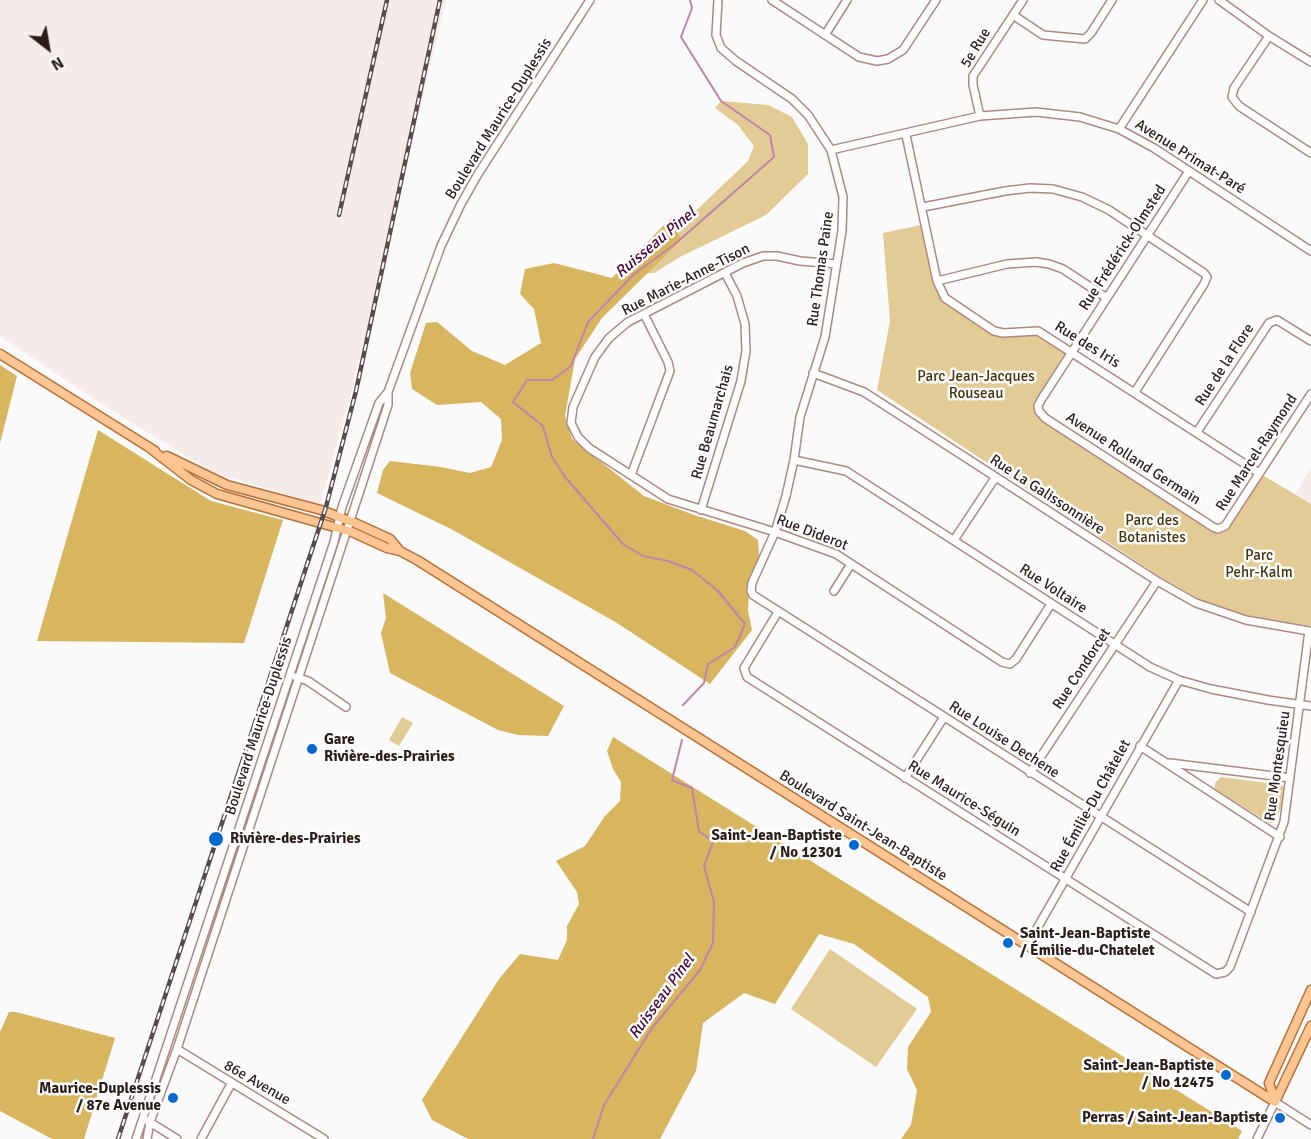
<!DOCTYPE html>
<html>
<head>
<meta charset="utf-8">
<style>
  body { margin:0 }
  #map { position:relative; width:1311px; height:1139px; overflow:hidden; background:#fafafa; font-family:Signika,sans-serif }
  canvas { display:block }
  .north { position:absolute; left:18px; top:18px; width:60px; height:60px; -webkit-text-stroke:4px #fff; paint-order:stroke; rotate:149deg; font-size:16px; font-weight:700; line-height:24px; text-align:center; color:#2b1d1a }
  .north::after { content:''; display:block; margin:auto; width:21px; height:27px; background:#2b1d1a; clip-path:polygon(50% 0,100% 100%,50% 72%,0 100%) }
</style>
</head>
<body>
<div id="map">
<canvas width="1311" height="1139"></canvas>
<div class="north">N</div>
</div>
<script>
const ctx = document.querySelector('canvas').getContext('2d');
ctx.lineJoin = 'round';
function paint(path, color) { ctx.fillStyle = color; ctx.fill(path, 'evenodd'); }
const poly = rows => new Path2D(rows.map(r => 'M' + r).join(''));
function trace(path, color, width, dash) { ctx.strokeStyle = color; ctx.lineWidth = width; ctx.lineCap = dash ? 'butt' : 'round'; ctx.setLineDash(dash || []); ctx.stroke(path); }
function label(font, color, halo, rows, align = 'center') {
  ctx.font = font + ' Signika,sans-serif'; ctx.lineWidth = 5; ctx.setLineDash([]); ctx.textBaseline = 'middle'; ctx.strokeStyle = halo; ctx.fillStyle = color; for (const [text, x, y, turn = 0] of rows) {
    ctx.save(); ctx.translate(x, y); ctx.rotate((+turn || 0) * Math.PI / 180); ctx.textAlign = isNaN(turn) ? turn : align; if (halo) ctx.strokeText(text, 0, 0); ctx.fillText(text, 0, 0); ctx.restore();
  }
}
paint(poly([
  [0,0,446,0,352,389,320,505,213,472,111,410,0,336],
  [1311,468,1311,504,1295,494]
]), '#f5ebe9');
paint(poly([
  [721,101,768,105,792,117,808,144,808,174,766,215,680,257,654,273,634,274,636,263,678,228,748,161,754,146,738,125,715,108],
  [926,224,945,298,1003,333,1038,331,1072,351,1038,404,1039,411,1213,527,1225,526,1259,473,1311,504,1311,626,1249,616,1203,601,1162,578,877,390,890,321,883,233],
  [402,717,413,723,399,746,389,740],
  [1221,777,1282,785,1284,787,1282,805,1275,823,1269,823,1215,789,1215,783],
  [830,949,917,1009,876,1067,791,1009]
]), '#e2cb95');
paint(poly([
  [672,217,681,240,602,318,575,359,565,416,572,439,644,496,694,515,745,531,758,540,759,557,749,589,748,611,752,630,710,684,617,623,453,530,377,493,383,470,390,461,441,467,470,473,491,467,502,440,501,419,481,402,437,405,412,389,410,373,426,323,437,322,472,351,505,365,541,343,534,309,520,294,525,269,554,263,612,278],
  [0,365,17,376,0,443],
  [98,430,211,501,283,520,244,643,37,641],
  [383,593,564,706,548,736,518,735,498,730,390,673,381,633,386,618],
  [613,737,1242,1131,1238,1139,901,1139,911,1125,917,1090,907,1069,908,1047,931,1012,928,997,854,944,819,934,775,1004,744,993,703,1023,696,1071,660,1139,468,1139,432,1120,422,1100,499,979,520,954,558,960,567,940,567,926,579,904,577,892,556,861,585,846,605,816,620,801,621,782,613,769,607,751],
  [9,1012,16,1012,115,1038,84,1139,52,1139,0,1111,0,1032]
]), '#d8b55f');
trace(poly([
  [683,705,704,683,708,664,735,647,745,624,718,591,692,570,668,561,643,556,623,544,565,477,552,457,543,426,513,402,527,380,552,380,571,366,588,322,634,274,675,244,774,157,770,135,721,101,681,37,692,8,690,0],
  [593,1139,604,1105,652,1028,700,970,713,943,714,902,704,866,713,842,699,831,692,788,672,780,682,740]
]), '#bf85aa', 2);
const minor = poly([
  [718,0,716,35,721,48,736,61,792,99,808,115,831,150,843,197,842,231,825,337,800,417,794,460,786,496,775,532,752,583,751,591,753,595,1251,912],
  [772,0,859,57,877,61,888,59,903,50,936,0],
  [1219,0,1269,36,1311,62],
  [1013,15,1043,35,1085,39,1091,33,1112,0],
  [825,35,847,0],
  [1269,36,1234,88,1232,97,1239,106,1311,153],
  [980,116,973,85,973,76,1023,0],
  [1119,129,1203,0],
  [906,135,937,281,945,298,994,331,1003,333,1038,331,1259,473],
  [831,150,980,116,1036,112,1080,117,1119,129,1154,148,1311,251],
  [1189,171,1041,400,1038,406,1039,411,1045,418,1213,527,1218,529,1225,526,1311,394],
  [923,207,1005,191,1030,188,1053,189,1082,197,1109,210,1204,273,1207,277,1204,284,1135,392],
  [836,264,800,261,777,256,763,256,743,263,628,322,609,338,595,357,573,407,571,423,578,437,589,448,668,499,775,532,836,554,1002,662,1010,664,1016,659,1051,604],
  [937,281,1007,264,1036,262,1049,264,1063,269,1107,298],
  [1197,432,1269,323,1277,320,1311,341],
  [794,460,846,471,1150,667,1179,680,1211,689,1268,700,1311,706],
  [631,475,670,371,668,362,644,314],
  [701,510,741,381,746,351,745,324,737,296,725,273],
  [954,540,995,478],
  [834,591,851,564],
  [778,612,744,668,747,677,1216,974,1225,972,1230,967,1284,822,1309,631,1246,620,1196,603,1157,581,864,392,813,373],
  [296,677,308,681,346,707],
  [1140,746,1280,837],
  [1170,763,1290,778],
  [1030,773,1157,581],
  [905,778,944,717],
  [1027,946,1179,680],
  [177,1049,324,1139],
  [148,1121,177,1139],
  [136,1139,334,542,342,507,379,403,388,392,441,246,461,204,478,174,590,0],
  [147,1139,150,1122,177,1049,388,405,388,392],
  [201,1139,231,1084],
  [1257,1139,1275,1102,1311,1125]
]);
const major = poly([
  [0,354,155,451],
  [151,449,191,480,217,494,352,532,387,548,400,551,417,560,1275,1102],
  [167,456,227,485,321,510,355,523,390,539,400,551],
  [1275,1101,1269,1083,1311,990],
  [1275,1102,1311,1026]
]);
trace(minor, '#ad8981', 10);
trace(major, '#b37239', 11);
trace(minor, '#fff', 7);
trace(major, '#fdc592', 8);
const rail = poly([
  [339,215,387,0],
  [118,1139,326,507,356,391,440,0]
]);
trace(rail, '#574c4a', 4.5);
trace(rail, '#fff', 2, [7]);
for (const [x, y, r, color] of [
  [312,749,6,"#006ad2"],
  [216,839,8,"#006ad2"],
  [854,845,6,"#006ad2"],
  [1008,943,6,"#006ad2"],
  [1226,1075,6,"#006ad2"],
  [173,1098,6,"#006ad2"],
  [1280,1118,6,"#006ad2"]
]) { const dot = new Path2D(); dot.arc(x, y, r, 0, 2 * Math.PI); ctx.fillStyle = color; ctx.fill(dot); trace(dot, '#fff', 2); }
label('15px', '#2b1d1a', '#fff', [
  ["5e Rue",976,48,-59],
  ["Boulevard Maurice-Duplessis",499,119,-58],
  ["Avenue Primat-Paré",1190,157,32],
  ["Rue Frédérick-Olmsted",1123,248,-57],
  ["Rue Thomas Paine",821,269,-82],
  ["Rue Marie-Anne-Tison",686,280,-27],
  ["Rue des Iris",1087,345,32],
  ["Rue de la Flore",1225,365,-57],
  ["Rue Beaumarchais",713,422,-74],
  ["Rue Marcel-Raymond",1257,453,-57],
  ["Avenue Rolland Germain",1133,459,33],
  ["Rue La Galissonnière",1047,495,33],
  ["Rue Diderot",812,533,21],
  ["Rue Voltaire",1053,589,33],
  ["Rue Condorcet",1082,669,-57],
  ["Boulevard Maurice-Duplessis",259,726,-72],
  ["Rue Louise Dechene",1004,740,33],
  ["Rue Montesquieu",1278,766,-82],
  ["Rue Maurice-Séguin",964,799,32],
  ["Rue Émilie-Du Châtelet",1091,806,-61],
  ["Boulevard Saint-Jean-Baptiste",863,826,32],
  ["86e Avenue",257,1083,30]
]);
label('15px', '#43340e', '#fff', [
  ["Parc Jean-Jacques",976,377],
  ["Rouseau",976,394],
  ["Parc des",1152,521],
  ["Botanistes",1152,538],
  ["Parc",1259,556],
  ["Pehr-Kalm",1259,573]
]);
label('bold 15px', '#2b1d1a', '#fff', [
  ["Gare",324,740,"left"],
  ["Rivière-des-Prairies",324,757,"left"],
  ["Saint-Jean-Baptiste",842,836],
  ["/ No 12301",842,853],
  ["Rivière-des-Prairies",230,839,"left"],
  ["Saint-Jean-Baptiste",1020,934,"left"],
  ["/ Émilie-du-Chatelet",1020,951,"left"],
  ["Saint-Jean-Baptiste",1214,1066],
  ["/ No 12475",1214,1083],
  ["Maurice-Duplessis",161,1089],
  ["/ 87e Avenue",161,1106],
  ["Perras / Saint-Jean-Baptiste",1268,1118]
], 'right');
label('italic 16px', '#4a073d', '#fff', [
  ["Ruisseau Pinel",656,243,-40],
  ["Ruisseau Pinel",662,997,-54]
]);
</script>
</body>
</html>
